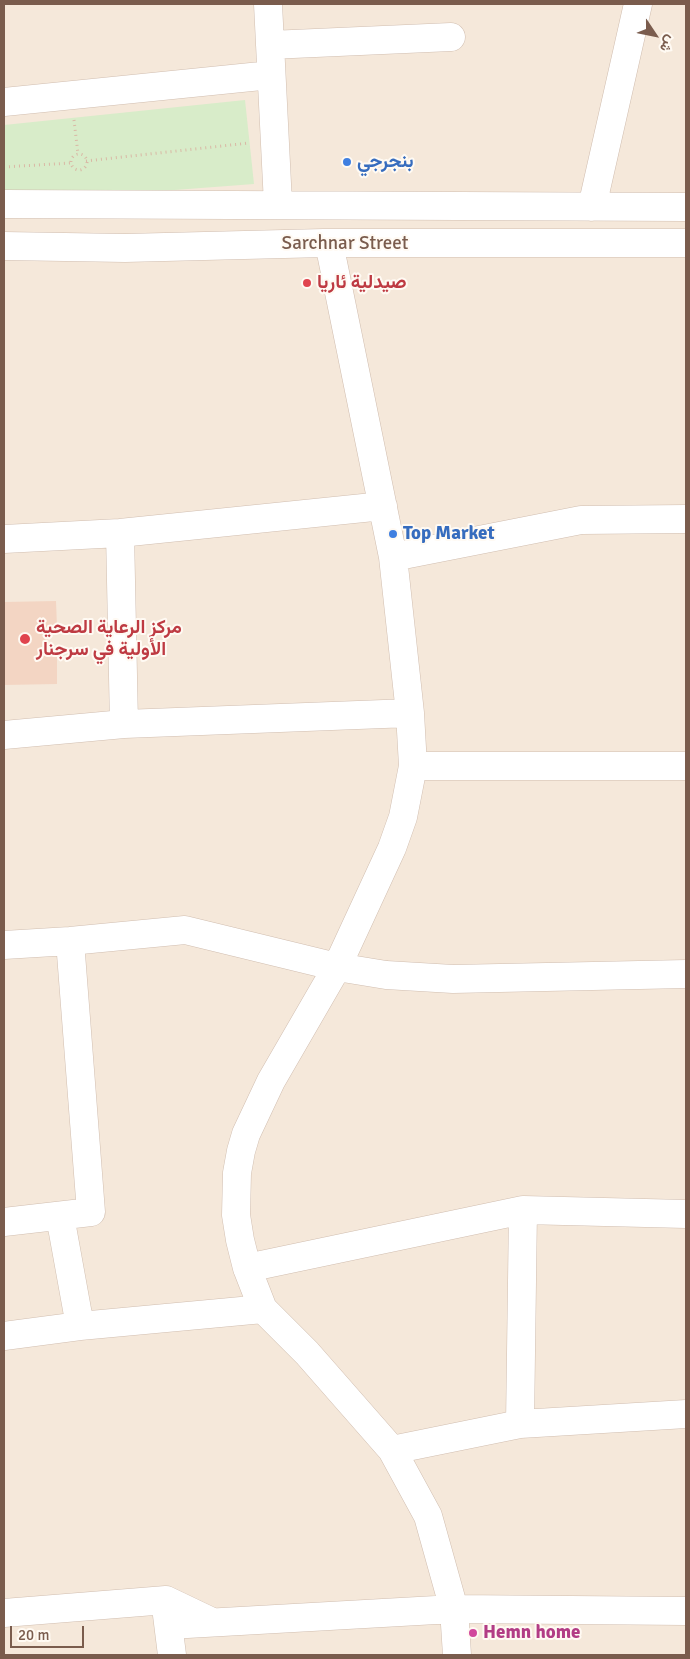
<!DOCTYPE html>
<html>
<head>
<meta charset="utf-8">
<style>
  body { margin:0 }
  #map { position:relative; width:690px; height:1659px; overflow:hidden; background:#fdf6ec; font-family:Signika,Vazirmatn,sans-serif }
  canvas { display:block }
  .frame { position:absolute; inset:0; border:5px solid #7a5c4d; pointer-events:none }
  .north { position:absolute; left:630px; top:10px; width:50px; height:50px; -webkit-text-stroke:4px #fffaf3; paint-order:stroke; rotate:124deg; font-size:14px; font-weight:700; line-height:20px; text-align:center; color:#7a5c4d }
  .north::after { content:''; display:block; margin:auto; width:18px; height:22px; background:#7a5c4d; clip-path:polygon(50% 0,100% 100%,50% 72%,0 100%) }
  .scale { position:absolute; left:10px; top:1626px; width:74px; height:22px; box-sizing:border-box; border:2px solid #7a5c4d; border-top:0; padding-left:6px; font-size:15px; line-height:18px; white-space:nowrap; color:#7a5c4d; -webkit-text-stroke:4px #fffaf3; paint-order:stroke }
</style>
</head>
<body>
<div id="map">
<canvas width="690" height="1659"></canvas>
<div class="frame"></div>
<div class="north">ش</div>
<div class="scale">20 m</div>
</div>
<script>
const ctx = document.querySelector('canvas').getContext('2d');
ctx.lineJoin = 'round';
function paint(path, color) { ctx.fillStyle = color; ctx.fill(path, 'evenodd'); }
const poly = rows => new Path2D(rows.map(r => 'M' + r).join(''));
function trace(path, color, width, dash) { ctx.strokeStyle = color; ctx.lineWidth = width; ctx.lineCap = dash ? 'butt' : 'round'; ctx.setLineDash(dash || []); ctx.stroke(path); }
function label(font, color, halo, rows, align = 'center') {
  ctx.font = font + ' Signika,Vazirmatn,sans-serif'; ctx.lineWidth = 4; ctx.setLineDash([]); ctx.textBaseline = 'middle'; ctx.strokeStyle = halo; ctx.fillStyle = color; for (const [text, x, y, turn = 0] of rows) {
    ctx.save(); ctx.translate(x, y); ctx.rotate((+turn || 0) * Math.PI / 180); ctx.textAlign = isNaN(turn) ? turn : align; if (halo) ctx.strokeText(text, 0, 0); ctx.fillText(text, 0, 0); ctx.restore();
  }
}
paint(poly([
  [4,4,686,4,686,1655,4,1655]
]), '#f5e8da');
paint(poly([
  [245,100,254,184,82,197,4,199,4,125]
]), '#d8ecc9');
paint(poly([
  [56,601,57,627,46,627,47,651,57,650,57,684,4,685,4,602]
]), '#f3d5c3');
const minor = poly([
  [268,4,278,204],
  [270,45,451,37],
  [4,102,271,75],
  [4,204,686,207],
  [592,207,638,4],
  [329,243,393,557,410,713,413,766,403,817,392,848,337,967,271,1081,246,1134,241,1151,237,1173,236,1215,240,1240,247,1268,263,1309,307,1353,392,1450,428,1516,454,1609,457,1655],
  [4,246,125,248,324,243,686,243],
  [120,533,124,724],
  [4,539,120,533,383,506],
  [393,557,581,520,686,519],
  [4,735,124,724,410,713],
  [413,766,686,766],
  [4,945,70,941,185,930,337,967,386,975,453,979,686,974],
  [60,1216,80,1326],
  [4,1222,91,1212,70,941],
  [247,1268,523,1210,686,1214],
  [4,1336,80,1326,263,1309],
  [520,1424,523,1210],
  [392,1450,520,1424,686,1414],
  [166,1607,172,1655],
  [4,1613,166,1600,210,1621],
  [169,1625,454,1609,686,1611]
]);
trace(minor, '#d1beb0', 29);
trace(poly([
  [74,120,78,154],
  '71 162a8 8 0 1 1 16 0a8 8 0 1 1-16 0Z',
  [86,161,249,143],
  [4,167,71,163]
]), '#d9b8a5', 3, [1, 4]);
trace(minor, '#fff', 28);
for (const [x, y, r, color] of [
  [347,162,5,"#3f7fe0"],
  [307,283,5,"#e0444e"],
  [393,534,5,"#3f7fe0"],
  [25,639,6,"#e0444e"],
  [473,1633,5,"#d1479c"]
]) { const dot = new Path2D(); dot.arc(x, y, r, 0, 2 * Math.PI); ctx.fillStyle = color; ctx.fill(dot); trace(dot, '#fffaf3', 2); }
label('bold 19px', '#366cbe', '#fffaf3', [
  ["بنجرجي",357,162],
  ["Top Market",403,534]
], 'left');
label('19px', '#7a5c4d', '#fffaf3', [
  ["Sarchnar Street",345,244]
]);
label('bold 19px', '#be3a42', '#fffaf3', [
  ["صيدلية ئاريا",317,283],
  ["مركز الرعاية الصحية",36,628],
  ["الأولية في سرجنار",36,650]
], 'left');
label('bold 19px', '#b23c85', '#fffaf3', [
  ["Hemn home",483,1633]
], 'left');
</script>
</body>
</html>
